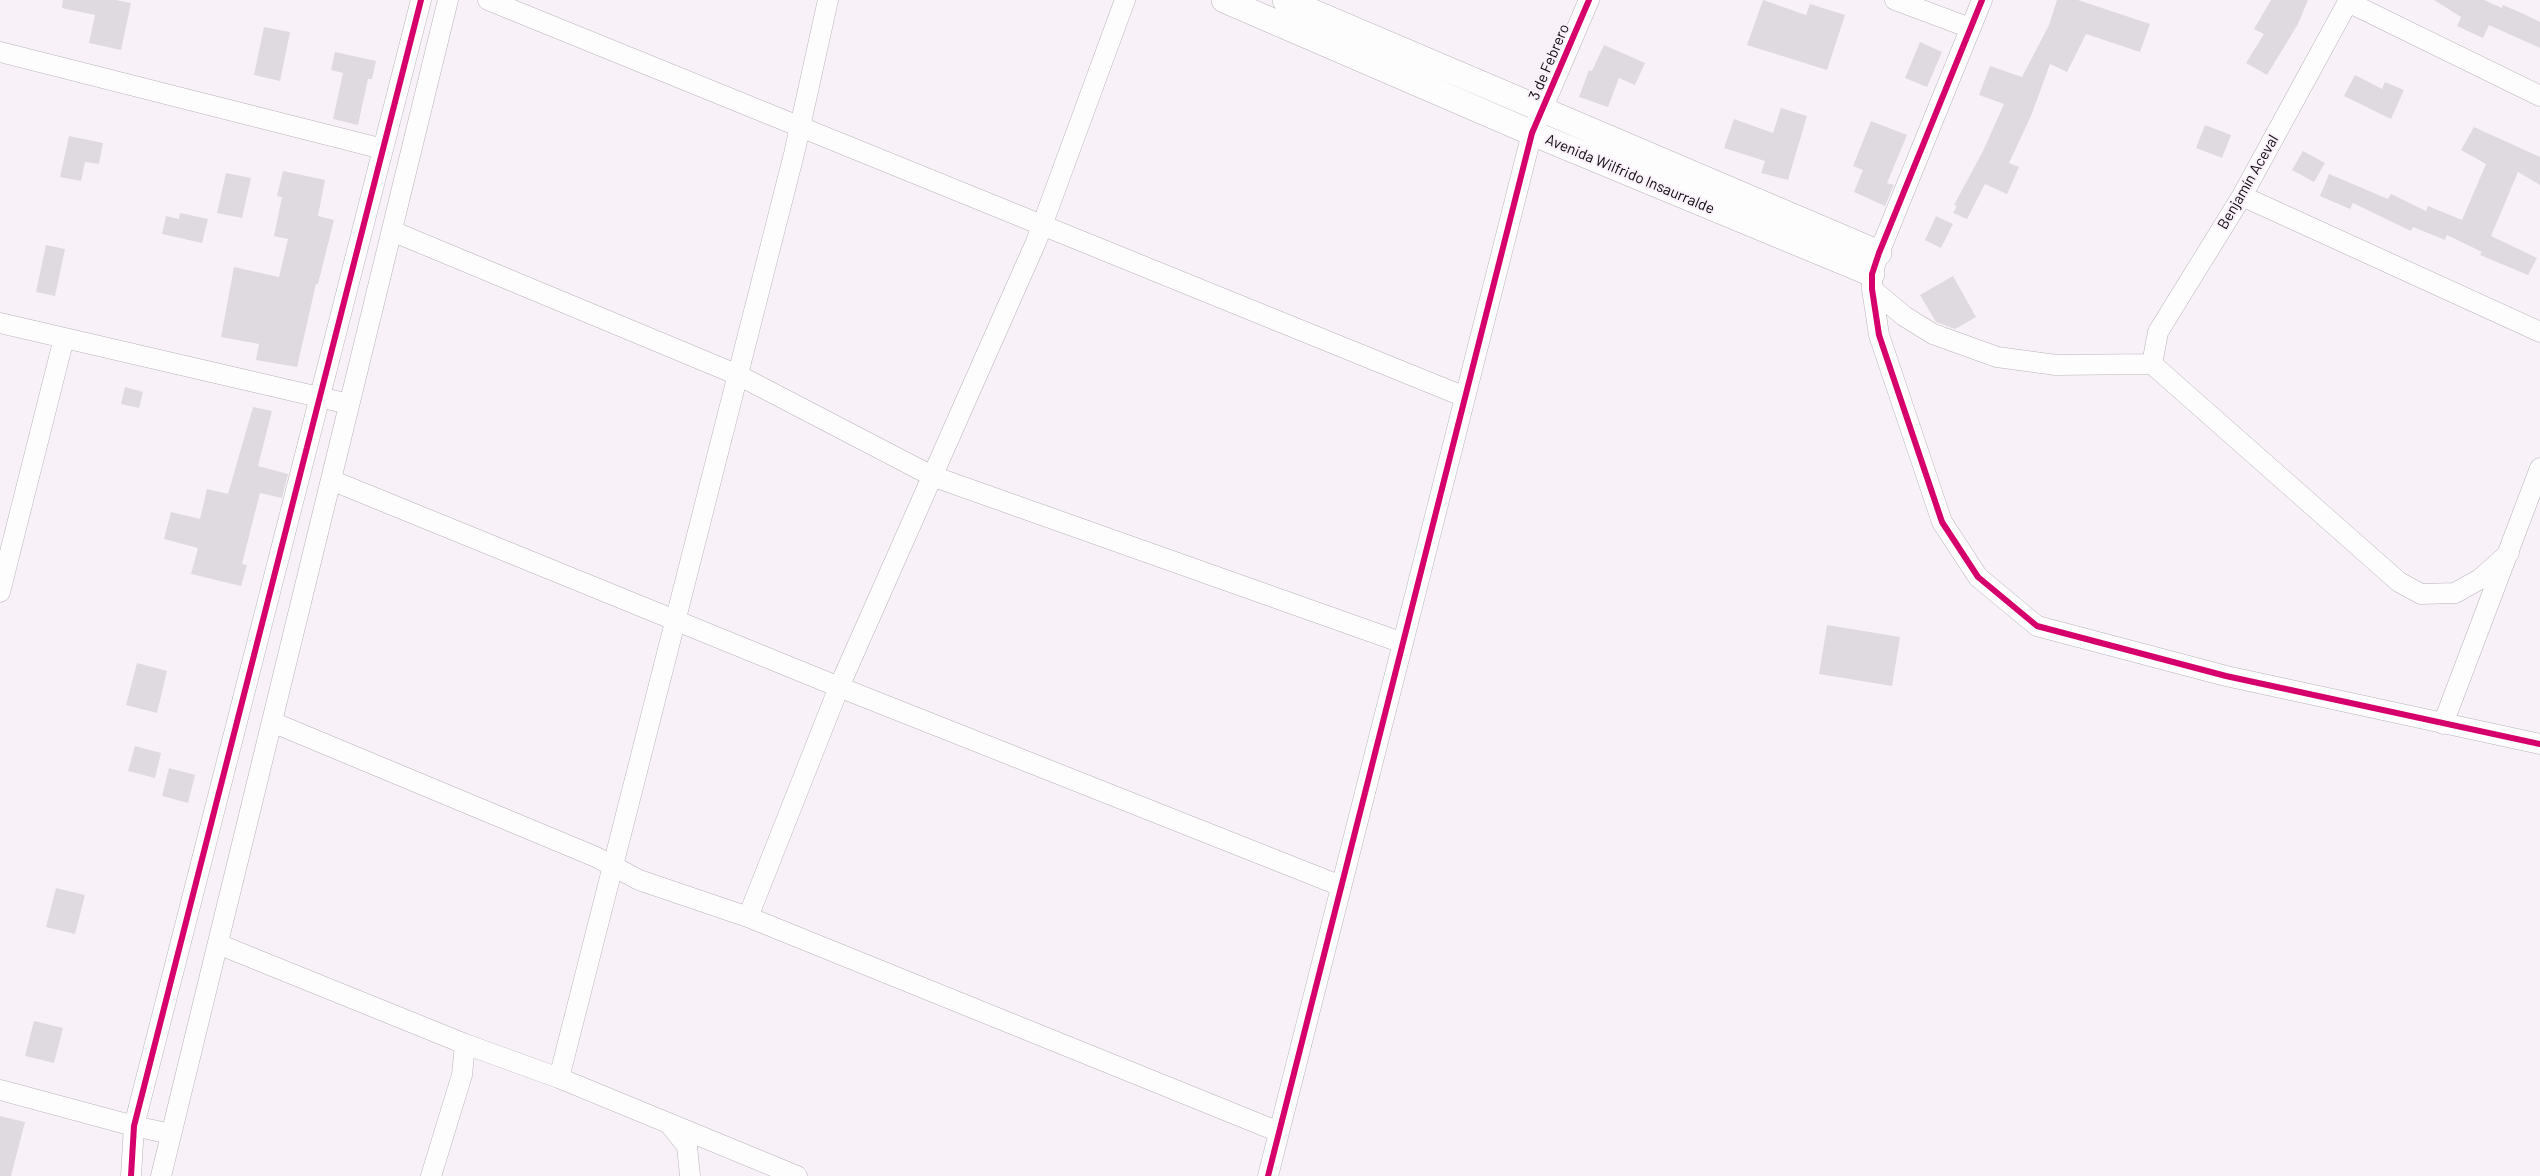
<!DOCTYPE html>
<html>
<head>
<meta charset="utf-8">
<style>
  body { margin:0 }
  canvas { display:block; background:#f8f2f8 }
</style>
</head>
<body>
<canvas width="2540" height="1176"></canvas>
<script>
const ctx = document.querySelector('canvas').getContext('2d');
ctx.lineJoin = 'round';
function paint(path, color) { ctx.fillStyle = color; ctx.fill(path, 'evenodd'); }
const poly = rows => new Path2D(rows.map(r => 'M' + r).join(''));
function trace(path, color, width, dash) { ctx.strokeStyle = color; ctx.lineWidth = width; ctx.lineCap = dash ? 'butt' : 'round'; ctx.setLineDash(dash || []); ctx.stroke(path); }
function label(font, color, halo, rows, align = 'center') {
  ctx.font = font + ' Barlow,sans-serif'; ctx.lineWidth = 4; ctx.setLineDash([]); ctx.textBaseline = 'middle'; ctx.strokeStyle = halo; ctx.fillStyle = color; for (const [text, x, y, turn = 0] of rows) {
    ctx.save(); ctx.translate(x, y); ctx.rotate((+turn || 0) * Math.PI / 180); ctx.textAlign = isNaN(turn) ? turn : align; if (halo) ctx.strokeText(text, 0, 0); ctx.fillText(text, 0, 0); ctx.restore();
  }
}
paint(poly([
  [63,0,116,0,131,3,121,50,89,43,95,15,62,8],
  [1763,0,1806,15,1810,4,1845,15,1827,70,1747,45],
  [2057,0,2078,0,2150,24,2140,52,2086,34,2067,72,2050,64,2031,116,2009,163,2019,167,2007,194,1985,184,1967,219,1953,213,1957,206,1954,205,1983,151,2004,104,1979,95,1990,66,2022,77,2049,25],
  [2271,0,2308,0,2298,24,2267,75,2246,63,2264,34,2254,29],
  [2434,0,2484,0,2502,8,2503,5,2526,15,2540,22,2540,48,2489,25,2483,38,2457,26,2461,17],
  [264,27,290,32,280,81,254,75],
  [1920,42,1942,52,1927,87,1905,78],
  [1604,45,1645,63,1635,85,1619,78,1608,107,1579,97,1589,70,1592,71],
  [335,52,376,61,372,79,368,79,358,125,333,119,343,73,331,70],
  [2355,75,2382,89,2385,82,2404,90,2391,119,2344,96],
  [1781,108,1807,116,1788,180,1761,173,1765,161,1724,148,1734,119,1773,133],
  [1871,121,1907,135,1887,183,1894,185,1885,206,1854,192,1863,170,1853,166],
  [2205,125,2231,135,2222,158,2196,148],
  [2474,127,2540,157,2540,185,2518,172,2491,236,2537,258,2528,275,2480,255,2482,252,2447,235,2445,240,2413,227,2411,231,2353,203,2350,209,2320,196,2329,174,2388,199,2391,194,2426,211,2428,206,2462,220,2486,164,2461,150],
  [69,136,103,143,99,164,85,162,81,181,60,177],
  [2303,151,2325,163,2314,182,2292,170],
  [283,171,325,180,318,216,334,220,318,284,316,284,297,367,256,360,259,344,221,337,234,267,279,277,288,239,274,236,282,197,277,196],
  [226,173,251,178,242,218,217,213],
  [180,213,208,219,202,243,162,234,166,216,179,219],
  [1936,216,1953,224,1941,248,1925,240],
  [46,245,65,249,55,296,36,292],
  [1953,276,1976,317,1955,329,1936,322,1920,295],
  [125,387,143,392,139,408,121,404],
  [253,407,272,411,258,466,288,474,282,498,260,493,242,564,247,565,241,586,191,574,198,548,164,539,171,512,200,519,207,489,228,494],
  [1827,625,1900,637,1892,686,1819,674],
  [137,663,167,671,157,713,126,705],
  [135,746,161,753,155,778,128,771],
  [169,768,195,775,188,803,162,796],
  [56,888,85,895,75,934,46,927],
  [34,1021,63,1028,54,1063,25,1056],
  [0,1116,25,1122,11,1176,0,1176]
]), '#dfdadf');
const minor = poly([
  [488,0,1465,397],
  [1895,0,1970,28],
  [1982,0,1879,253,1872,274,1872,289,1879,335,1942,522,1978,577,2037,626,2226,676,2540,744],
  [2348,2,2540,96],
  [0,52,383,149],
  [2242,196,2540,332],
  [392,231,738,375,932,476,1403,643],
  [1872,289,1904,316,1933,334,1997,357,2056,365,2152,364,2399,582,2421,594,2455,593,2480,579,2509,553],
  [0,323,349,404],
  [2152,364,2158,332,2242,196,2349,0],
  [331,480,839,687,1341,886],
  [0,592,64,338],
  [272,722,596,857,639,880,748,917,1279,1132],
  [2443,724,2540,468],
  [748,917,839,687,1036,242,1125,0],
  [218,944,465,1044,559,1078,797,1176],
  [559,1078,794,154,828,0],
  [0,1090,134,1126,171,1134],
  [670,1125,687,1146,690,1176],
  [131,1176,134,1126,421,0],
  [161,1176,448,0],
  [431,1176,462,1075,465,1044],
  [1268,1176,1532,133,1589,0]
]);
const tertiary = poly([
  [1224,0,1532,133,1872,274],
  [1285,0,1879,253]
]);
trace(minor, '#b8b3b8', 21);
trace(tertiary, '#b8b3b8', 26);
trace(minor, '#fefdfe', 20);
trace(tertiary, '#fefdfe', 25);
trace(poly([
  [1982,0,1879,253,1872,274,1872,289,1879,335,1942,522,1978,577,2037,626,2226,676,2540,744],
  [131,1176,134,1126,421,0],
  [1268,1176,1532,133,1589,0]
]), '#d6006c', 6);
label('15px', '#0d0a0d', '#faf0fa', [
  ["3 de Febrero",1549,62,-67],
  ["Avenida Wilfrido Insaurralde",1630,174,23],
  ["Benjamín Aceval",2248,182,-60]
]);
</script>
</body>
</html>
